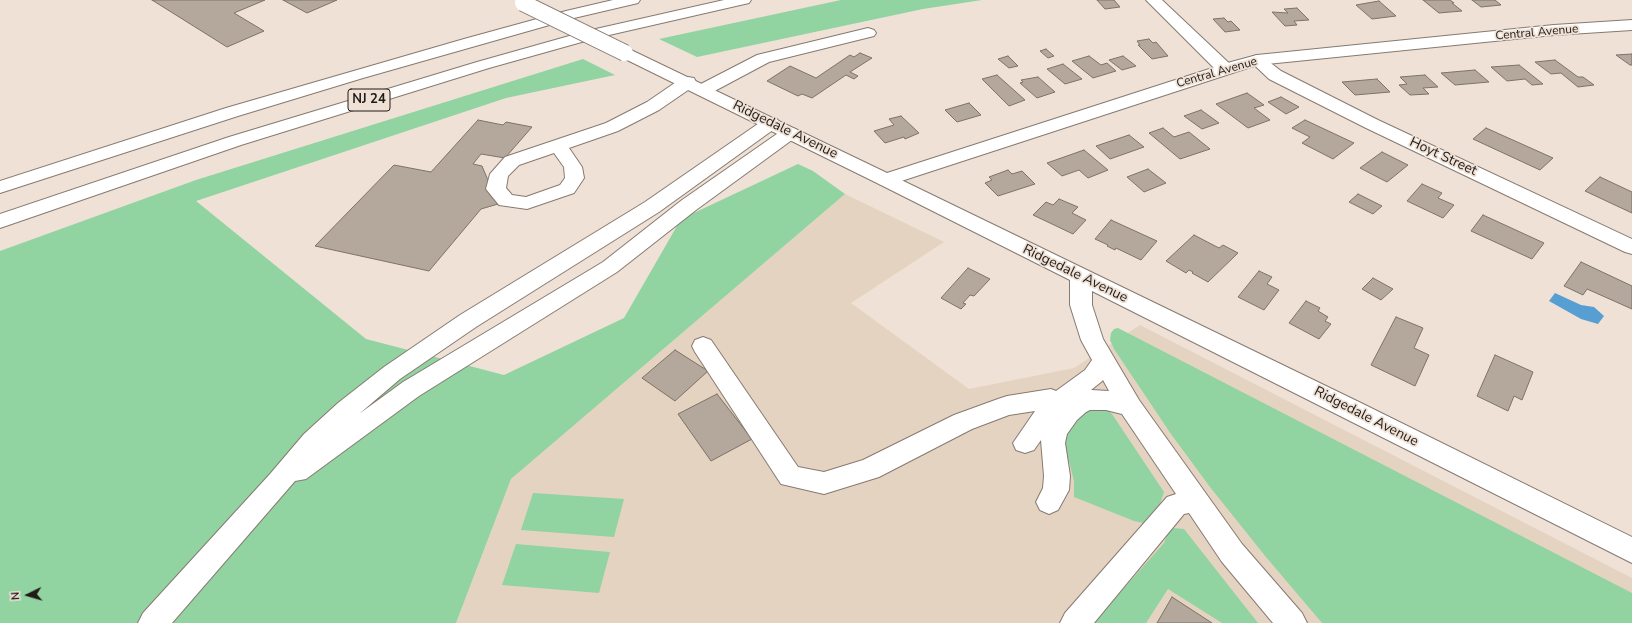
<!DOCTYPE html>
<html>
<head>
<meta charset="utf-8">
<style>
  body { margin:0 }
  #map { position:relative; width:1632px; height:623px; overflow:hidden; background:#efe1d6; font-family:"Nunito Sans",sans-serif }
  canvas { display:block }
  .north { position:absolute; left:8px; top:575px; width:40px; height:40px; -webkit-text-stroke:3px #efe1d6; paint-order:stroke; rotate:265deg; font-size:11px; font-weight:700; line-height:16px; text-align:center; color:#201b17 }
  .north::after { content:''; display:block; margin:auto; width:14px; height:18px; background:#201b17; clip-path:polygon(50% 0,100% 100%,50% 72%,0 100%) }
</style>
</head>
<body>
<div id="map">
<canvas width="1632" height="623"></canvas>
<div class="north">N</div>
</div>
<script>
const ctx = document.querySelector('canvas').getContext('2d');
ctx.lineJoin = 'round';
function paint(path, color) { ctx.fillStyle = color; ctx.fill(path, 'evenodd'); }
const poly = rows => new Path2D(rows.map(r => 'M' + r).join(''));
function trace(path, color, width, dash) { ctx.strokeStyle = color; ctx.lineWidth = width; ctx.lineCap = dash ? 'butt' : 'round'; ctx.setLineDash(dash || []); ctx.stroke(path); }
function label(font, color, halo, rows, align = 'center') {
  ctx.font = font + ' "Nunito Sans",sans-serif'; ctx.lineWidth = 3.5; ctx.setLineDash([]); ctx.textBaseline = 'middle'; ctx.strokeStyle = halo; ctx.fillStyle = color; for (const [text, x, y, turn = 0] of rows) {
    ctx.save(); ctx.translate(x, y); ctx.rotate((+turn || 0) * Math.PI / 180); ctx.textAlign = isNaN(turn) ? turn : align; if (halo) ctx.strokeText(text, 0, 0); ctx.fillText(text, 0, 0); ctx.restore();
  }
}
paint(poly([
  [845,194,944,242,851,303,969,389,1074,368,1140,325,1632,578,1632,623,456,623,511,479]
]), '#e5d3c2');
paint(poly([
  [841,0,982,0,923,9,697,57,659,39],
  [583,59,615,75,506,98,196,201,366,339,504,375,624,318,681,219,798,164,813,171,845,194,511,479,456,623,0,623,0,251,196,180],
  [1118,328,1632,593,1632,623,1322,623,1266,557,1210,487,1171,434,1114,349,1110,340,1111,333,1114,329],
  [1100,408,1108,410,1112,414,1164,492,1160,504,1143,523,1134,521,1074,497,1074,481,1069,461,1063,450,1065,433,1082,411],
  [533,493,624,499,614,537,521,530],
  [1174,528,1184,529,1258,623,1222,623,1168,589,1146,623,1093,623,1164,543,1169,531],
  [516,544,610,552,599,593,502,585]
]), '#91d3a1');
paint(poly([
  [1555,293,1581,305,1594,307,1604,316,1598,324,1581,319,1549,301]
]), '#579ed3');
const building = poly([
  [152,0,265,0,234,13,264,31,227,47,152,0],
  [283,0,337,0,307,13,283,0],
  [1097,0,1114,0,1120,7,1105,9,1097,0],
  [1423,0,1450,0,1454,3,1452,3,1462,11,1439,13,1423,0],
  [1472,0,1495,0,1501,5,1481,7,1472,0],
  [1379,1,1396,16,1372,19,1356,5,1379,1],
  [1297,8,1309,20,1294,21,1297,25,1285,26,1272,12,1288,13,1284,9,1297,8],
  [1224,18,1228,22,1231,21,1240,30,1225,32,1213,19,1224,18],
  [1149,39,1153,43,1156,42,1168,56,1152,59,1138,45,1140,45,1137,41,1149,39],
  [1046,49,1054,56,1048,58,1040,51,1046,49],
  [860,53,872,58,850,72,858,76,854,79,846,75,812,98,802,94,798,96,767,81,790,66,816,78,850,55,854,57,860,53],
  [1632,54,1632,65,1630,65,1616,55,1632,54],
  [1008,56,1018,66,1009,68,998,59,1008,56],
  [1089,56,1101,65,1107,63,1116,71,1093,78,1072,61,1089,56],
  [1123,56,1136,66,1122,70,1109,60,1123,56],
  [1555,60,1578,77,1583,77,1594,85,1578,87,1561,73,1551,74,1535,62,1555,60],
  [1063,64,1082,79,1065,84,1047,69,1063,64],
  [1519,65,1543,84,1532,85,1525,79,1507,81,1491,67,1519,65],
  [1475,70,1489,82,1455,85,1441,73,1475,70],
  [997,75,1025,100,1009,106,982,79,997,75],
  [1425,75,1438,87,1423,88,1429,94,1410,95,1399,85,1407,84,1400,77,1425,75],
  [1038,77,1055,92,1037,98,1020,83,1023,82,1021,80,1038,77],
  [1377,79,1390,92,1355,95,1342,82,1377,79],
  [1247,93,1264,105,1254,108,1270,120,1248,128,1216,104,1247,93],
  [1281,97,1299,107,1286,114,1268,102,1281,97],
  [969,103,981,115,957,122,945,110,969,103],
  [1201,110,1219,123,1202,129,1184,116,1201,110],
  [901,116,919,133,905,139,904,137,885,143,874,131,894,125,889,119,901,116],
  [478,120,503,125,506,122,532,127,505,158,481,154,473,164,482,166,498,204,481,209,429,271,315,246,394,165,431,172,478,120],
  [1305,120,1354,143,1333,159,1302,143,1310,137,1292,128,1305,120],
  [1163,128,1174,137,1189,132,1210,149,1180,159,1149,133,1163,128],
  [1486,128,1553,158,1540,170,1473,139,1486,128],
  [1129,135,1144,147,1110,159,1096,146,1129,135],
  [1084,150,1108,170,1088,178,1079,170,1062,176,1047,163,1084,150],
  [1382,152,1408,165,1387,182,1360,168,1382,152],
  [1148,169,1166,183,1144,192,1127,177,1148,169],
  [1008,170,1012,174,1022,171,1035,184,998,196,985,183,992,180,989,177,1008,170],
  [1600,177,1632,192,1632,213,1585,191,1600,177],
  [1422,184,1442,193,1438,198,1454,205,1443,218,1407,201,1422,184],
  [1358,194,1382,206,1373,214,1349,202,1358,194],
  [1059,199,1078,207,1072,213,1086,220,1073,234,1033,215,1046,202,1053,205,1059,199],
  [1483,215,1544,243,1532,259,1471,231,1483,215],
  [1111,220,1157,241,1141,260,1116,248,1115,250,1107,246,1108,245,1095,239,1111,220],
  [1194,235,1219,248,1223,245,1238,253,1208,282,1192,273,1193,272,1189,270,1186,273,1166,261,1194,235],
  [1581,262,1632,286,1632,309,1587,289,1583,295,1564,286,1581,262],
  [968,268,990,279,974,296,970,295,963,303,966,304,961,309,941,298,968,268],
  [1259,271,1272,277,1267,284,1279,290,1264,310,1238,297,1259,271],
  [1373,278,1393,289,1381,300,1362,289,1373,278],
  [1306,301,1320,308,1318,311,1328,317,1325,321,1331,324,1319,339,1289,323,1306,301],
  [1396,317,1423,328,1414,348,1429,355,1415,386,1371,365,1396,317],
  [675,350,708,371,675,401,642,378,675,350],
  [1495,355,1533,372,1522,400,1514,396,1508,411,1477,396,1495,355],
  [717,394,752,439,711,461,678,414,717,394],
  [1172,597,1212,623,1157,623,1172,597]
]);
paint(building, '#b4a89d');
trace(building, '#7e7268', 1);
const minor = poly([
  [1146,0,1162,0,1231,65,1233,69,1231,73,1225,74,1219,73,1146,0],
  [868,28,874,30,876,33,874,36,769,62,709,94,703,95,697,94,695,90,697,86,757,55,868,28],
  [1257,55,1263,57,1281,71,1378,120,1632,239,1632,254,1625,252,1366,128,1269,79,1249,60,1251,57,1257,55],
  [688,77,694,78,696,82,694,86,659,110,618,131,569,148,582,167,584,178,574,193,527,209,499,205,486,189,490,174,505,157,606,123,647,102,682,78,688,77],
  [554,153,564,167,565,178,560,185,526,197,512,195,506,188,508,176,519,165,554,153],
  [771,118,777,119,780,123,777,127,659,212,476,327,400,379,359,414,403,382,603,262,682,200,784,129,790,128,796,129,799,133,796,137,696,210,617,272,419,396,306,479,295,481,172,623,138,623,143,613,270,474,304,434,338,403,384,367,460,315,645,202,765,119,771,118],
  [886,174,893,176,1361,403,1632,537,1632,563,1092,291,1092,305,1103,339,1139,400,1242,544,1302,613,1307,623,1273,623,1222,562,1189,513,1184,514,1094,623,1060,623,1065,613,1167,497,1176,494,1122,414,1106,410,1090,410,1086,412,1077,420,1067,434,1065,443,1070,476,1069,490,1058,510,1049,514,1040,510,1036,502,1043,488,1044,476,1041,440,1034,450,1025,453,1016,450,1013,443,1035,411,1009,415,972,429,879,477,824,494,781,484,695,352,692,346,695,340,703,337,711,340,798,467,824,472,863,460,954,415,998,399,1007,396,1051,389,1056,391,1085,370,1092,360,1081,340,1070,305,1070,280,879,184,876,180,879,176,886,174],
  [1103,380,1109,391,1091,390,1101,382,1103,380]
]);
const major = poly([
  [1632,20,1632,30,1554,35,1257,65,886,186,879,184,619,56,617,53,619,50,625,48,631,50,887,173,1231,62,1257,55,1554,25,1632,20]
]);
const highway = poly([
  [613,0,640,0,638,3,574,18,363,78,238,116,0,193,0,181,226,108,464,39,566,11,613,0],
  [724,0,751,0,749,3,596,38,489,68,241,145,0,228,0,214,229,137,477,62,587,31,724,0]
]);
trace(minor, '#867a70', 2);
trace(major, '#867a70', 2);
trace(highway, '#867a70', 2);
paint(minor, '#fff');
paint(major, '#fff');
paint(highway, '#fff');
const majorBridge = poly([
  [523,3,625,53]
]);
trace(majorBridge, '#867a70', 18, []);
trace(majorBridge, '#fff', 16);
label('12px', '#201b17', '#efe1d6', [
  ["Central Avenue",1537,33,-5],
  ["Central Avenue",1217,73,-16]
]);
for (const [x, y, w] of [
  [369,100,42]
]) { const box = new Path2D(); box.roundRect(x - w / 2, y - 11, w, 22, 3); ctx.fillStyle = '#efe1d6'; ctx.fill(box); trace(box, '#201b17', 1); }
label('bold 13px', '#201b17', null, [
  ["NJ 24",369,100]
]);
label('14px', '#201b17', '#efe1d6', [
  ["Ridgedale Avenue",785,130,26],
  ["Hoyt Street",1443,157,25],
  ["Ridgedale Avenue",1075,274,26],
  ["Ridgedale Avenue",1366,417,27]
]);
</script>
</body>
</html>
